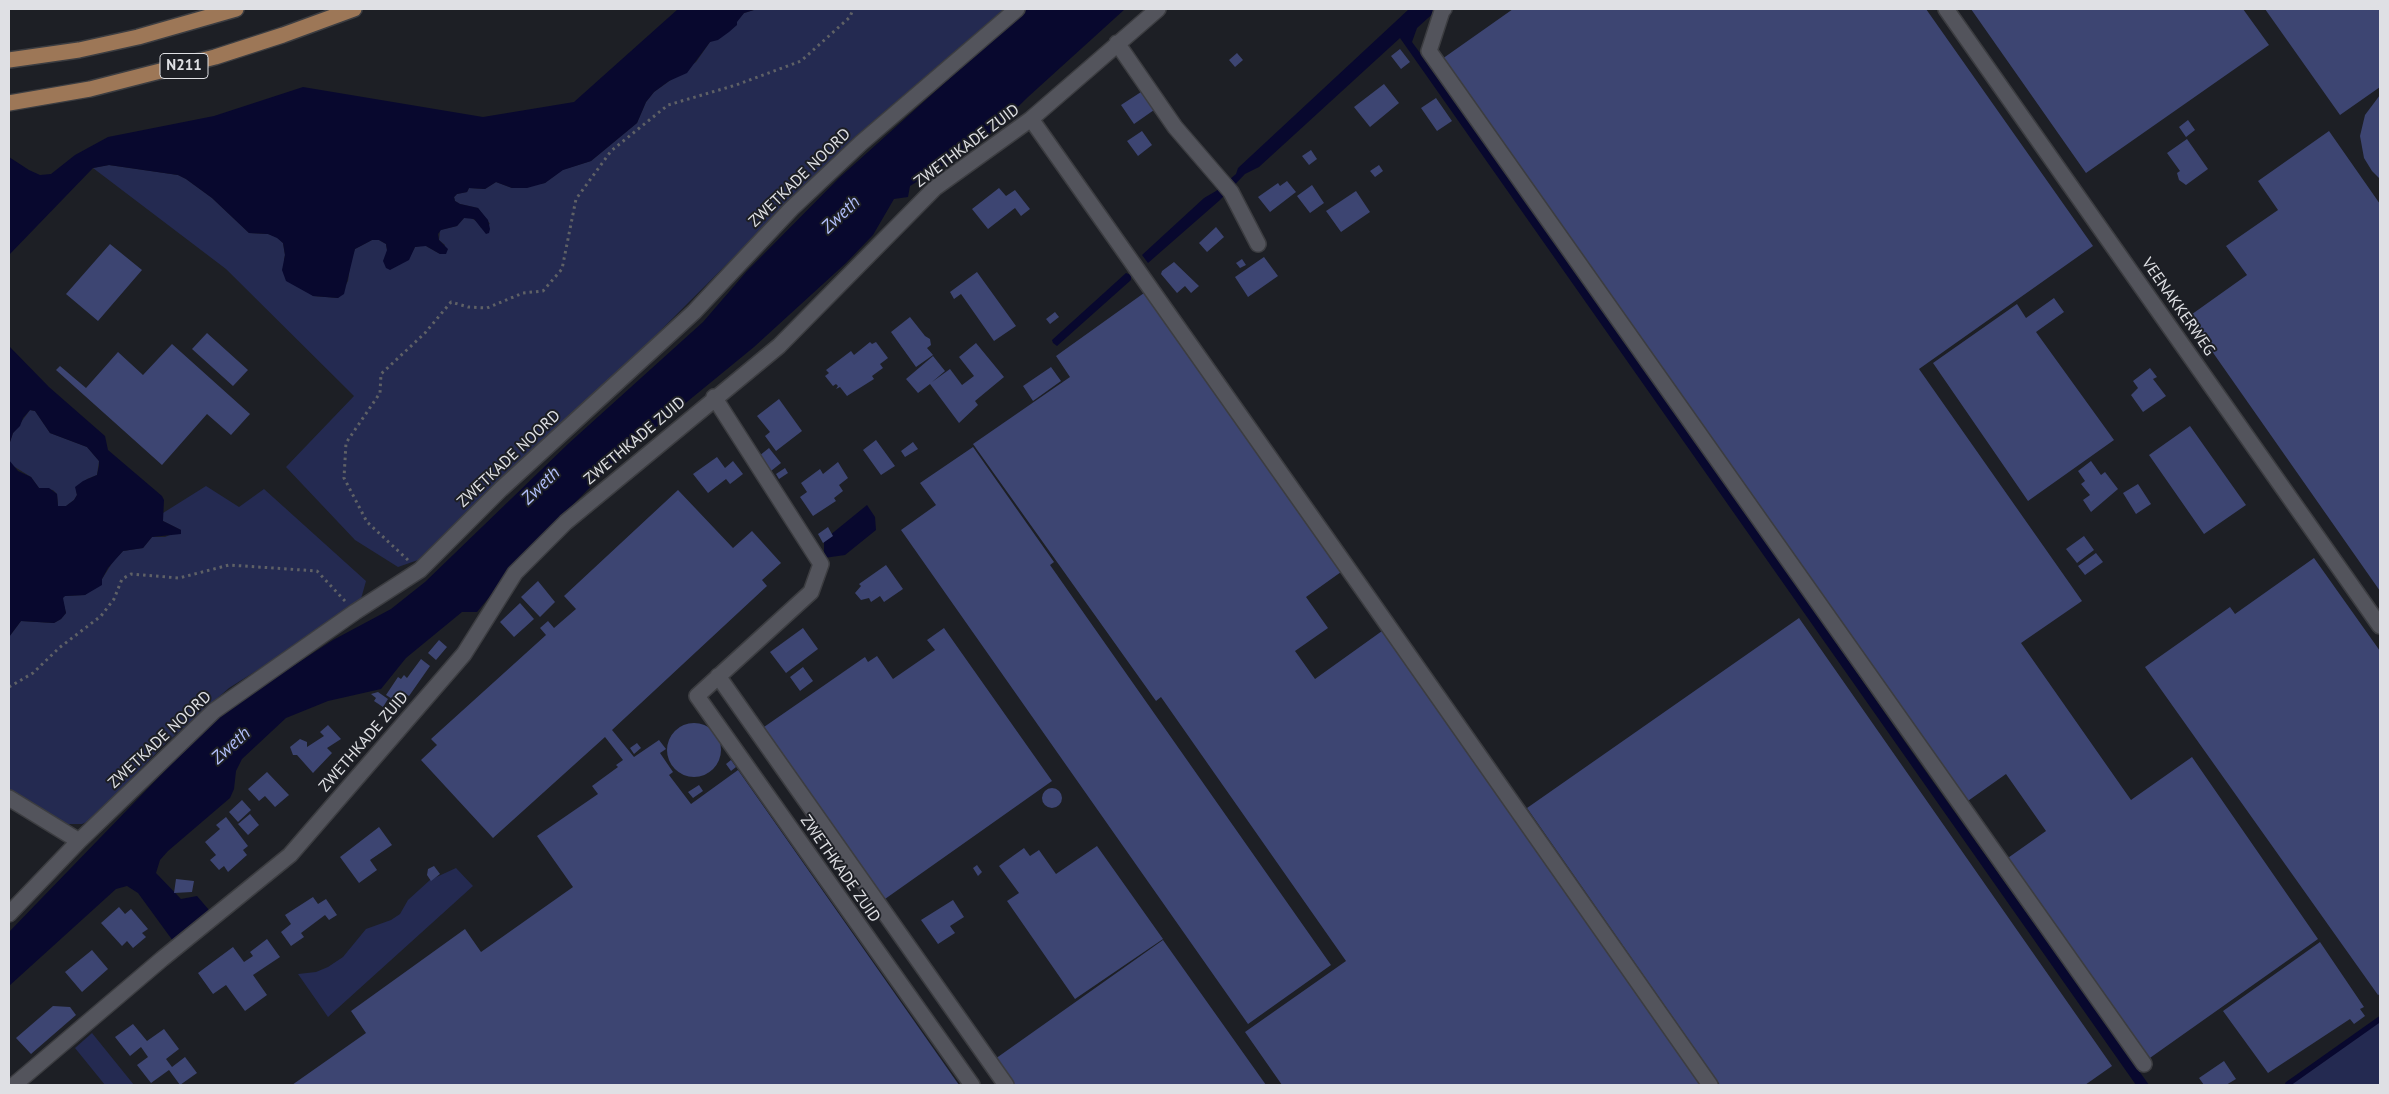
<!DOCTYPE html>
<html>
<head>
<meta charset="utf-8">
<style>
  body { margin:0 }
  #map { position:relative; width:2389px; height:1094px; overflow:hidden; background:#1d1f25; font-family:"PT Sans",sans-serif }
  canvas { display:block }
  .frame { position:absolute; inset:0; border:10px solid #dfe0e4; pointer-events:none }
</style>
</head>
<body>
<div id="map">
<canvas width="2389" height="1094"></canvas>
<div class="frame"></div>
</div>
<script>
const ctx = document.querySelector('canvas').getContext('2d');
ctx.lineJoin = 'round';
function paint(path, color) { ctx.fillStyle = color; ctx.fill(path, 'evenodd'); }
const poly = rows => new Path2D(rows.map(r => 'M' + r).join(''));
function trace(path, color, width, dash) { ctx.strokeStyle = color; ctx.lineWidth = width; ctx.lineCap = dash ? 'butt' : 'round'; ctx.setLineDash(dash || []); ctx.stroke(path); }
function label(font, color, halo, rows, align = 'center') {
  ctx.font = font + ' "PT Sans",sans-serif'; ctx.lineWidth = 4; ctx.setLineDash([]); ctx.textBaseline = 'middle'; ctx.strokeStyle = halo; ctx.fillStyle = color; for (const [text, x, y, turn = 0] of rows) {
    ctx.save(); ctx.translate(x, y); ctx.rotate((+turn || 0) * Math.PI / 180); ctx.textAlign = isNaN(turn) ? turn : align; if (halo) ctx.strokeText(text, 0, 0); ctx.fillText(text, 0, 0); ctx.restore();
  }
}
paint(poly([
  [757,9,1004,9,849,142,629,362,535,446,418,560,398,567,355,540,286,467,354,396,226,269,93,168,109,165,178,175,186,179,212,198,249,233,268,234,277,237,283,243,285,255,284,260,313,296,338,298,348,281,351,259,355,249,372,240,379,240,386,244,387,250,408,260,415,247,420,246,426,246,440,254,445,245,439,240,440,230,457,226,464,218,469,217,478,222,481,228,490,224,478,208,460,204,455,201,454,197,457,194,467,192,469,188,485,189,496,182,512,188,545,183,562,170,591,161,637,123,646,102,654,92,696,62,710,42,736,22,744,13],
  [30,410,35,411,50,433,87,447,99,461,97,475,87,479,76,490,77,495,74,500,66,506,58,506,57,494,53,490,39,488,31,477,10,464,9,445,13,433],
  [206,486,239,507,264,489,366,581,359,606,229,688,164,745,91,820,82,824,65,824,46,817,9,790,9,637,21,621,54,623,61,619,66,613,62,598,65,596,85,595,102,579,114,560,123,551,143,548,152,537,165,537,181,530,163,521,163,513],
  [456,868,473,886,328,1017,298,974,316,972,328,967,343,957,366,929,391,920,400,914,408,900,430,880],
  [2380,1020,2380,1085,2285,1085,2297,1077],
  [92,1033,134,1085,105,1085,75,1048]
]), '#242a51');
paint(poly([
  [678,9,757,9,744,13,737,22,737,25,729,32,718,40,710,42,687,73,669,81,654,92,646,102,637,123,591,161,563,170,545,183,527,188,512,188,496,182,485,189,469,188,467,192,457,194,454,197,455,201,460,204,478,208,488,220,490,229,489,233,486,234,474,219,464,218,457,226,441,230,438,234,439,240,448,249,446,254,440,254,426,246,415,247,409,260,390,270,386,268,383,261,387,250,386,244,379,240,372,240,355,249,344,294,338,298,313,296,286,281,282,270,285,255,283,243,277,238,268,234,249,233,212,198,186,179,178,175,109,165,93,168,9,255,9,157,29,170,40,175,51,174,75,155,108,137,214,116,303,87,483,117,574,102],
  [1027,9,1125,9,1028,97,984,140,910,186,908,197,894,199,873,235,846,263,754,347,621,456,527,551,477,612,462,612,406,658,381,689,328,701,286,718,242,759,236,771,234,789,230,798,168,851,160,860,156,873,181,899,197,896,209,910,173,941,138,893,127,886,116,889,9,986,9,932,187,748,219,718,264,685,333,640,391,609,425,582,569,443,703,322,747,271,839,178],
  [1409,9,1438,9,1417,28,1412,42,1527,199,1919,762,2149,1085,2136,1085,1400,38,1259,167,1245,174,1220,200,1148,263,1142,255,1204,198,1216,191,1236,174,1238,168],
  [1126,273,1131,275,1131,280,1057,346,1053,343,1052,340],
  [9,346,49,387,105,436,108,450,162,496,164,500,163,521,181,530,181,534,152,537,143,548,123,551,108,568,102,579,102,585,85,595,65,596,63,598,66,613,61,619,54,623,21,621,9,637,9,460,18,471,31,477,39,488,49,488,57,494,58,506,66,506,74,500,77,495,75,487,83,481,97,475,99,466,99,461,87,447,50,433,35,411,30,410,23,418,20,426,13,433,9,445],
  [867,505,875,517,876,530,845,555,824,558,824,540]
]), '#08082e');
trace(poly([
  [2288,1084,2380,1019]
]), '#08082e', 5.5);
paint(poly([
  [1513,9,1926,9,2093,246,1919,369,2082,601,2021,643,2131,800,2192,757,2318,939,2147,1060,2005,860,2046,831,2006,774,1965,803,1442,59],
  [1971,9,2243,9,2269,45,2086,173],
  [2265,9,2380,9,2380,87,2340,115],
  [1400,49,1410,62,1401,69,1391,56],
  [1237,53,1243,60,1235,67,1229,60],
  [1384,84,1399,103,1370,127,1354,107],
  [1141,92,1154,110,1134,124,1121,105],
  [2380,95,2380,179,2372,171,2364,158,2360,136,2365,115],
  [1436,98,1452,121,1437,131,1421,108],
  [2188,120,2195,130,2186,137,2179,127],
  [1142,131,1152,145,1138,156,1127,141],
  [2329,131,2380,204,2380,591,2188,317,2247,275,2226,246,2278,210,2258,181],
  [2187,139,2208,169,2186,185,2179,180,2177,173,2180,171,2167,153],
  [1311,150,1317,159,1309,165,1302,156],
  [1379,165,1383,171,1375,177,1370,171],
  [1287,181,1296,192,1270,212,1258,197,1278,183,1280,186],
  [1312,185,1324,203,1310,213,1297,196],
  [999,188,1006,196,1015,190,1030,209,1021,216,1015,208,988,229,972,209],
  [1356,191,1370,212,1341,232,1326,211],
  [1216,227,1224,237,1207,252,1199,243],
  [110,244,142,270,98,321,66,294],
  [1264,257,1278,276,1248,297,1235,277],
  [1242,259,1246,265,1240,268,1236,263],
  [1174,262,1199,286,1191,293,1185,286,1177,293,1161,274,1162,271],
  [977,272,1016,326,994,341,961,294,954,299,950,292],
  [1144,293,1341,572,1306,597,1328,628,1295,651,1315,679,1382,631,1700,1085,1282,1085,1245,1032,1346,961,1161,697,1156,701,973,444,1070,377,1056,356],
  [2054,298,2064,312,2036,332,2114,440,2028,501,1933,363,2017,304,2026,318],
  [1055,312,1059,317,1050,324,1046,319],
  [910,317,925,336,930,339,931,345,927,348,933,355,916,367,891,332],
  [207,333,248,370,233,386,192,349],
  [870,342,872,344,876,342,888,358,880,364,883,368,872,376,874,379,847,396,840,387,836,389,838,386,836,384,833,386,825,376,829,373,826,370,851,351,854,355],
  [976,343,1004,377,975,401,978,405,959,423,930,384,918,393,906,379,933,356,945,371,932,382,950,369,962,385,974,376,959,357],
  [172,344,250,414,231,435,207,414,162,465,56,370,60,366,86,388,118,352,143,375],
  [1051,367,1061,381,1033,401,1023,386],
  [2150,368,2157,377,2153,379,2166,396,2143,412,2131,395,2138,388,2133,381],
  [779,399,802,431,776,451,765,436,770,432,757,416],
  [2190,426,2246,505,2204,534,2149,455],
  [876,440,895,466,881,475,863,450],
  [913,442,918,449,905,457,901,451],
  [973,447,1054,562,1050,565,1331,965,1248,1024,901,530,936,505,920,483],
  [769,448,781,463,771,471,759,456],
  [717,457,725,468,733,461,743,474,730,484,726,479,708,493,693,474],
  [2091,461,2101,475,2105,472,2118,489,2091,512,2083,500,2090,495,2081,484,2085,481,2078,471],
  [838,462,848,478,839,485,843,491,834,498,836,501,813,516,800,497,807,492,801,483,820,469,823,474],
  [785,468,788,473,779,479,776,474],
  [2138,484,2151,504,2136,514,2123,493],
  [678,490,733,548,752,531,781,563,762,580,767,586,612,730,634,757,659,740,666,749,660,753,673,772,669,775,691,804,738,770,959,1085,292,1085,366,1033,351,1011,465,929,481,952,573,887,537,836,598,794,592,786,618,767,616,765,623,760,605,737,493,838,421,760,437,745,431,739,546,635,540,628,548,621,554,628,576,609,564,596],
  [828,527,833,536,823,543,818,534],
  [2084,536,2094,550,2077,563,2066,549],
  [2096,553,2103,562,2085,575,2078,566],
  [2314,558,2380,651,2380,994,2378,995,2145,667,2230,607,2235,614],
  [886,565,903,589,884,602,880,596,871,602,869,598,861,600,855,593,861,586,859,584],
  [538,581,555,602,540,617,521,597],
  [520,603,534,619,514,637,500,622],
  [1799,618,2112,1066,2085,1085,1720,1085,1527,808],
  [803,628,818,649,786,673,770,652],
  [944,628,1052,781,885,899,764,727,865,657,868,662,877,656,893,679,935,650,927,640],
  [439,640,447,647,436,660,428,653],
  [421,659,430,666,409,696,404,693,397,702,386,695,398,677,401,679,404,675,407,678],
  [803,667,813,681,800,691,790,677],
  [378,692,388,699,383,707,374,701,376,698,371,694],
  '667 750a27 27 0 1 1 54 0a27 27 0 1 1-54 0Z',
  [328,725,341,739,327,748,332,753,313,773,297,755,293,755,290,747,300,739,307,742,307,747,324,736,320,732],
  [637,743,641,748,634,754,630,748],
  [731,760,736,767,731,771,726,764],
  [267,772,289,795,275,807,265,796,259,801,248,789],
  [699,785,703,791,693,798,688,792],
  '1042 798a10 10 0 1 1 20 0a10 10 0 1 1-20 0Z',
  [242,800,251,810,238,822,229,812],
  [250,814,259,825,248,835,238,824],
  [226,817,248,846,243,850,247,855,228,872,224,866,219,870,210,860,216,855,205,842,220,829,216,825],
  [379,827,392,845,370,860,377,870,359,883,340,857],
  [1097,846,1163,939,1075,999,1007,901,1019,893,999,866,1024,848,1030,856,1039,850,1056,874],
  [977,865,982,872,978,876,973,868],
  [434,866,440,874,431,881,427,875,428,869],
  [176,879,194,881,192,892,174,893],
  [313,897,318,904,326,899,337,915,329,920,325,915,301,933,304,937,291,946,281,932,291,924,285,915],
  [953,900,964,917,950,926,955,933,938,944,921,920],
  [119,907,125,914,131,909,148,929,142,933,146,937,133,948,127,941,122,946,101,923],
  [267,939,280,957,253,975,267,995,245,1011,226,985,213,994,198,973,233,947,244,962,253,956,250,952],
  [1163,940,1266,1085,1013,1085,995,1059],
  [2320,942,2364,1007,2360,1009,2365,1016,2354,1024,2350,1019,2268,1073,2223,1011],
  [92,950,108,969,82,992,65,972],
  [53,1006,70,1007,76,1015,31,1054,16,1038],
  [133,1024,147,1041,164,1029,179,1049,166,1059,172,1067,185,1057,197,1073,180,1085,169,1070,151,1083,137,1065,148,1057,141,1047,130,1056,115,1037],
  [2224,1061,2236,1079,2226,1085,2204,1085,2199,1078]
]), '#3d4572');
const minor = poly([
  [1444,9,1442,11,1429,51,2144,1064],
  [1946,9,2380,626],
  [1117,43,1175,127,1231,192,1258,244],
  [1031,119,1361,587,1710,1085],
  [714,397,821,564,811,592,697,696,972,1085],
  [718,676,1006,1085],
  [9,798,79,841],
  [9,914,79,841,214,711,355,612,420,570,501,489,694,312,791,209,861,143,1017,9],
  [14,1085,162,959,290,855,464,654,515,573,566,522,779,346,935,188,1031,119,1158,9]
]);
const major = poly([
  [9,60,79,50,138,37,236,9],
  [9,103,90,89,215,57,283,35,354,9]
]);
trace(minor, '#3c3d41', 18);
trace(major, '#3c3d41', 18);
trace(poly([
  [408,560,367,522,344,478,346,443,380,393,381,374,425,333,451,302,468,307,487,308,523,293,543,291,562,269,576,199,611,151,668,105,736,85,801,61,850,17,853,9],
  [9,687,33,673,59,648,101,616,114,599,122,579,131,574,179,578,229,565,317,571,345,601]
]), '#5f6166', 3, [2.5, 4]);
trace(minor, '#53545c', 15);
trace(major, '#9d7757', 15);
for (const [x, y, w] of [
  [184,66,48]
]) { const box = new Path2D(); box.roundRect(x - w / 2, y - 12.5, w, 25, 4); ctx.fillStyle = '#1d1f25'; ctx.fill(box); trace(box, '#dfe0e4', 1); }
label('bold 15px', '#dfe0e4', null, [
  ["N211",184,66]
]);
label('16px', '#dfe0e4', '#1d1f25', [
  ["ZWETHKADE ZUID",967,146,-37],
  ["ZWETKADE NOORD",800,178,-44],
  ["VEENAKKERWEG",2178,307,55],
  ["ZWETHKADE ZUID",635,441,-40],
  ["ZWETKADE NOORD",509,459,-43],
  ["ZWETKADE NOORD",160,740,-43],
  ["ZWETHKADE ZUID",364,742,-49],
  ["ZWETHKADE ZUID",840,869,55]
]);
label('italic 18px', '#b2bffa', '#1d1f25', [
  ["Zweth",841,215,-43],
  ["Zweth",541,486,-44],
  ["Zweth",231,746,-42]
]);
</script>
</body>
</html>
